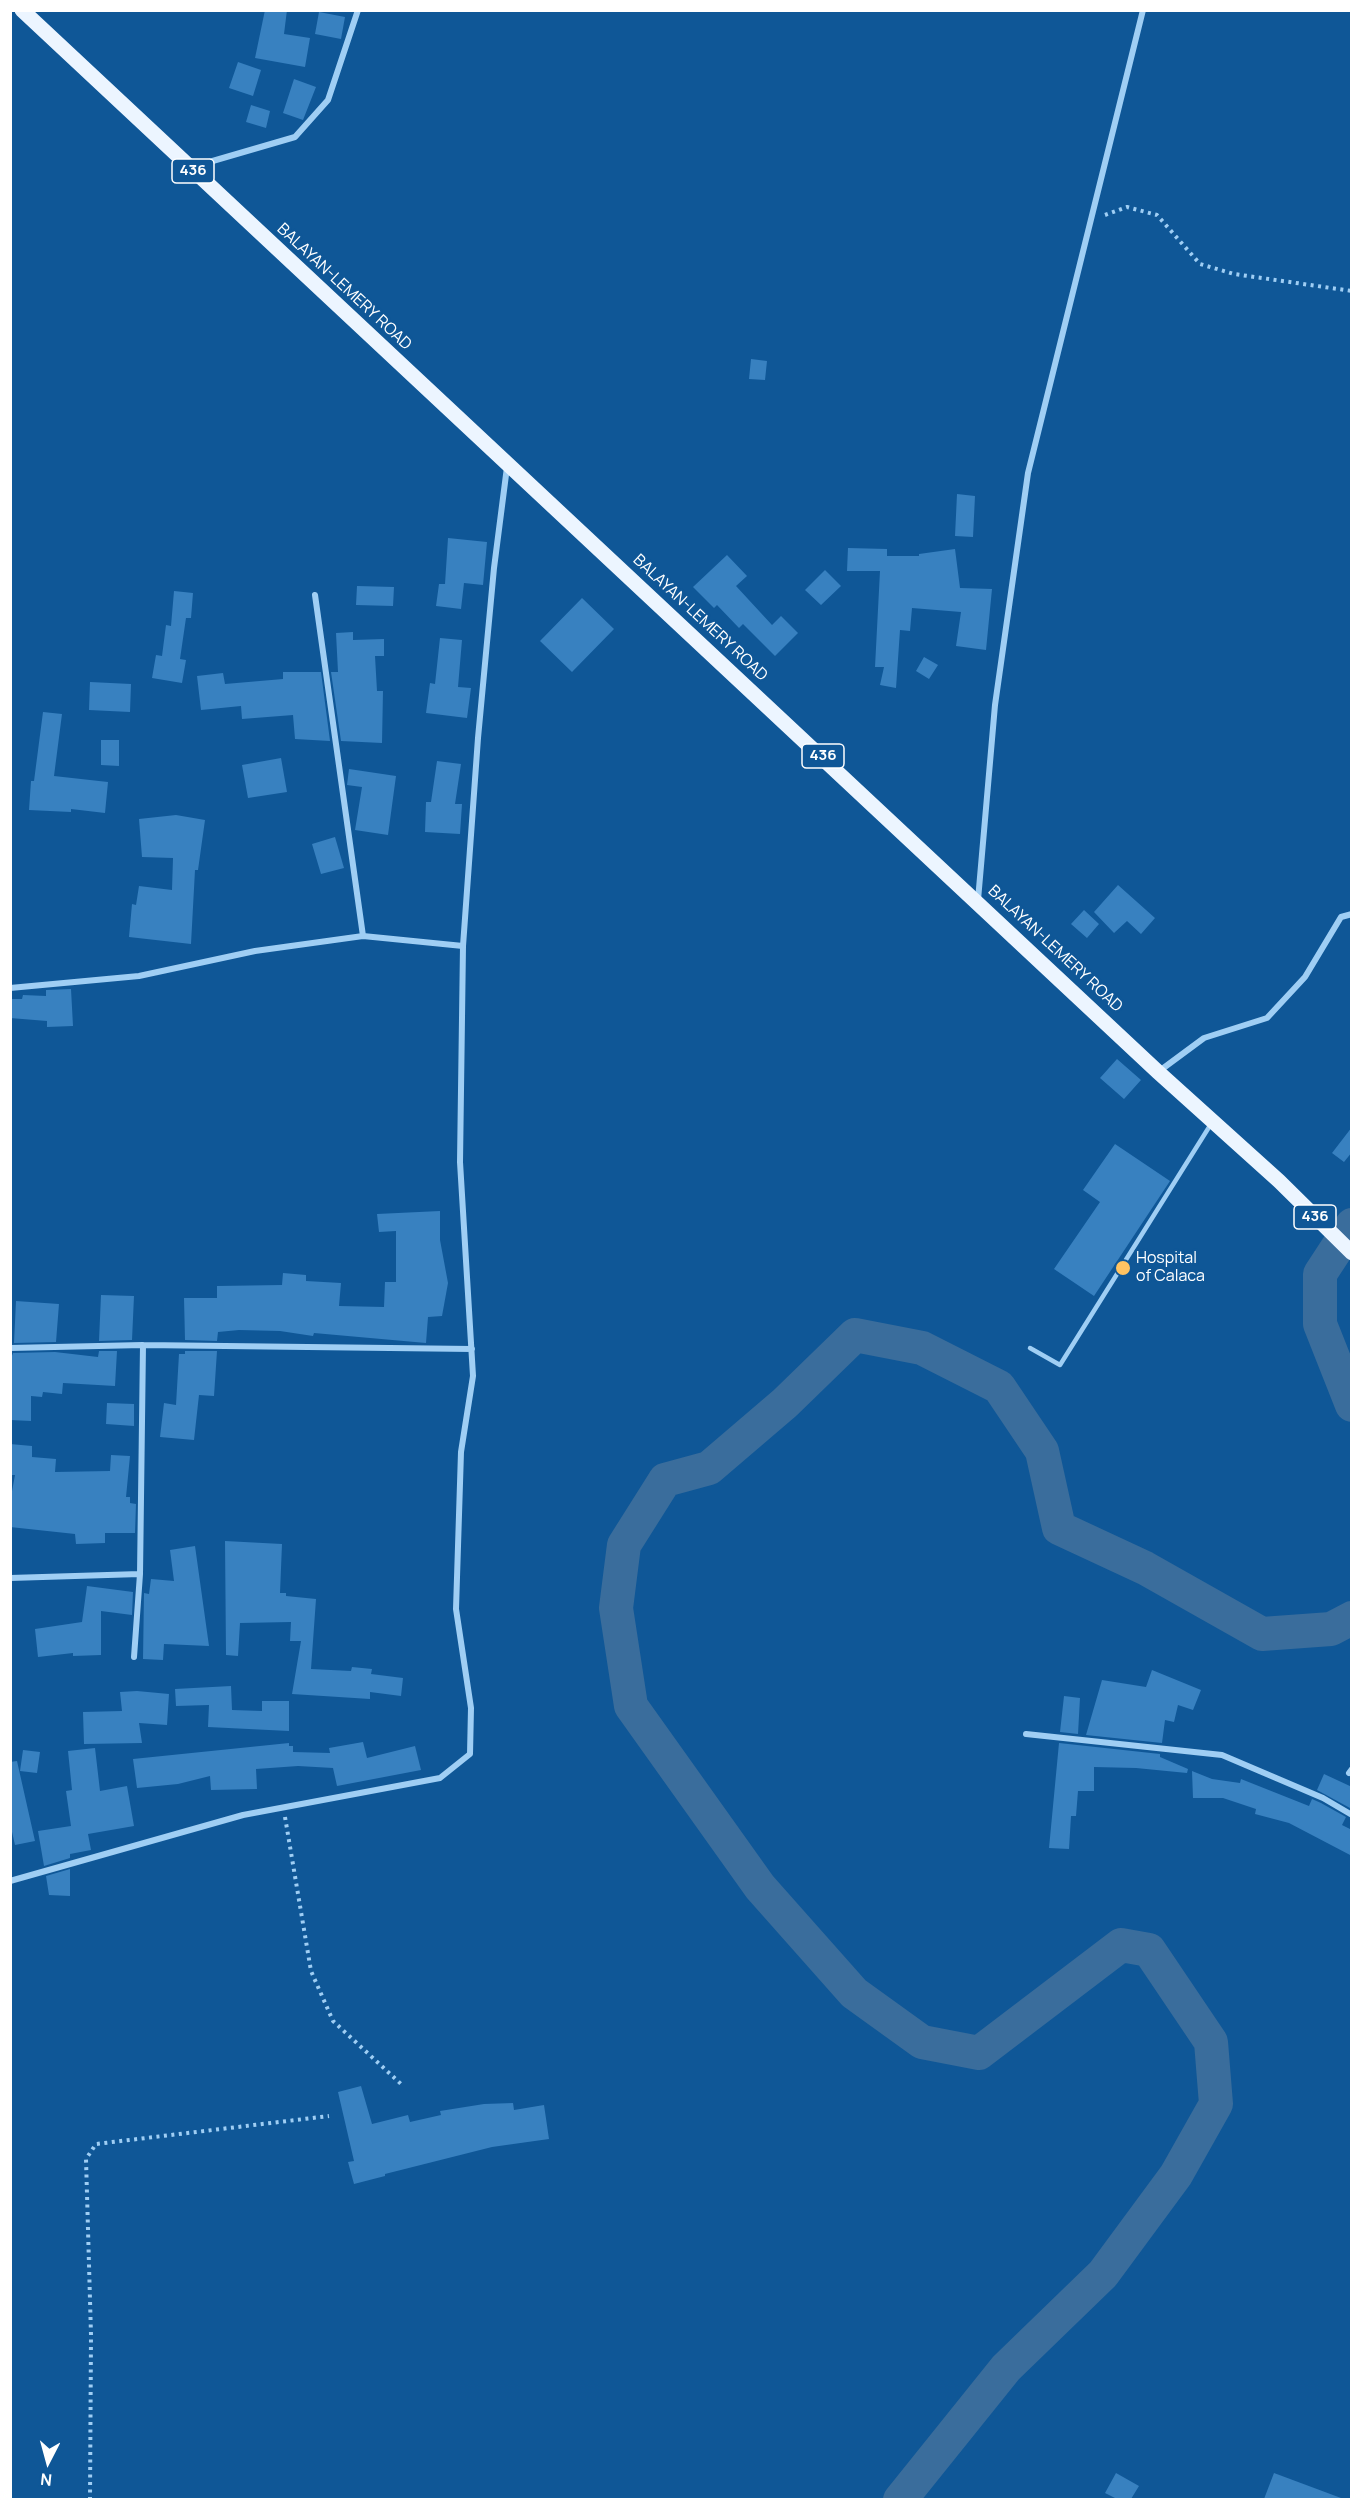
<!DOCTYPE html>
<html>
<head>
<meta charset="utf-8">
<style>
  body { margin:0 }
  #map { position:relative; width:1362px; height:2510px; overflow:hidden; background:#0f5797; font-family:Manrope,sans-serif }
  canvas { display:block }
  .frame { position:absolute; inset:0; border:12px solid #fff; pointer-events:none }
  .north { position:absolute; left:18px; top:2432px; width:60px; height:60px; -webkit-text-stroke:4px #0f5797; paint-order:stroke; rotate:186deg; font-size:16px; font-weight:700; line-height:24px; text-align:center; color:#fff }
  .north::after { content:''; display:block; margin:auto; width:21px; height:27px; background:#fff; clip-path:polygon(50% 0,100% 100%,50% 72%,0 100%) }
</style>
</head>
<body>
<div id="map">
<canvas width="1362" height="2510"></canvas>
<div class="frame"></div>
<div class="north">N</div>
</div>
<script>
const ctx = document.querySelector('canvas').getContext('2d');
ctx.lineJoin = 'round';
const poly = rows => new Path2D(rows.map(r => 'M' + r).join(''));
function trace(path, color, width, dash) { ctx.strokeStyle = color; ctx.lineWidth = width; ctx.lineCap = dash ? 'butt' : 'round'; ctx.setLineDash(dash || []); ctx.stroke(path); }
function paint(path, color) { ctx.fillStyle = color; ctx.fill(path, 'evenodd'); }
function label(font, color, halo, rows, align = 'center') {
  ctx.font = font + ' Manrope,sans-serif'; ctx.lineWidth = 5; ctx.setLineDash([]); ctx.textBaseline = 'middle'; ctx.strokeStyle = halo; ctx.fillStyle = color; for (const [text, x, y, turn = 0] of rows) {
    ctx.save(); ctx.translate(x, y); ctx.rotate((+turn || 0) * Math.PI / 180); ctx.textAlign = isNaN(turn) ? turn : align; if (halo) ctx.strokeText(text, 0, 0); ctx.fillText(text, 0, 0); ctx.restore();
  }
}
trace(poly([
  [1352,1225,1320,1274,1320,1324,1352,1405],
  [900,2500,1006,2368,1103,2274,1176,2175,1216,2104,1211,2042,1149,1950,1121,1945,979,2053,922,2042,854,1993,760,1887,631,1706,616,1608,624,1545,665,1480,709,1468,785,1403,855,1335,922,1348,999,1387,1042,1451,1059,1528,1145,1568,1262,1634,1331,1629,1352,1618]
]), '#3a6d9c', 34);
paint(poly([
  [265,10,287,10,284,34,310,38,305,67,255,58],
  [319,12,345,17,341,39,315,34],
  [238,62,261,70,253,96,229,88],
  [294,79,316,87,303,120,283,113],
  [251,105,270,111,266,128,246,122],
  [751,359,767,361,765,380,749,379],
  [957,494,975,496,973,537,955,536],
  [448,538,487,542,483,585,464,583,461,609,436,606,439,584,445,584],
  [848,548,887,549,887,556,919,556,919,554,955,549,960,588,992,589,986,650,956,646,961,612,912,608,910,631,900,630,896,688,880,685,884,667,875,667,880,571,847,571],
  [727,555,747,576,736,586,772,625,781,616,798,633,775,656,743,624,739,628,717,605,714,608,693,587],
  [825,570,841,586,821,605,805,590],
  [357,586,394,587,393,606,356,605],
  [174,591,193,593,191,618,186,618,180,659,186,660,182,683,152,678,156,655,162,656,166,625,171,626],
  [582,598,614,629,572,672,540,641],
  [353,632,353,640,384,639,384,656,375,656,377,691,383,691,382,743,341,741,331,672,338,672,336,633],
  [440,638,462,640,458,687,471,688,467,718,426,713,430,683,435,684],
  [924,657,938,665,929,679,916,671],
  [283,672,321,672,330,741,295,739,293,715,242,719,241,706,201,710,197,676,223,673,225,684,283,679],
  [90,682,131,684,130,712,89,710],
  [43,712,62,714,54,776,108,782,105,813,71,809,71,812,29,810,31,781,34,781],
  [101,740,119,740,119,766,101,765],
  [281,758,287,792,248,798,242,765],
  [437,761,461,764,455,804,462,804,460,834,425,832,426,802,431,802],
  [349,769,396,776,388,835,355,830,362,787,347,785],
  [176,815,205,820,198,870,195,870,191,944,129,937,132,904,136,905,139,886,172,890,173,858,142,857,139,819],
  [335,837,344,868,321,874,312,844],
  [1118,885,1155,918,1141,934,1127,921,1114,933,1094,912],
  [1084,910,1099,924,1087,938,1071,924],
  [71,989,73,1026,47,1027,47,1021,10,1018,10,999,22,999,23,995,46,996,46,990],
  [1117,1059,1141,1080,1124,1099,1100,1078],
  [1352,1127,1352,1152,1344,1162,1332,1153],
  [1115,1144,1170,1181,1094,1296,1054,1269,1100,1202,1083,1190],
  [440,1211,440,1240,448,1283,442,1316,428,1317,426,1343,314,1333,313,1336,280,1331,239,1330,218,1332,217,1341,185,1340,184,1298,217,1298,217,1286,282,1285,283,1273,306,1275,306,1281,341,1283,339,1306,384,1307,385,1282,396,1282,396,1231,379,1232,377,1214],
  [101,1295,134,1296,132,1340,99,1341],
  [16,1301,59,1304,56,1342,14,1343],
  [99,1351,117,1351,115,1386,63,1383,62,1394,43,1392,42,1397,31,1396,31,1421,10,1420,10,1361,13,1353,55,1352,98,1357],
  [185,1351,217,1351,214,1396,199,1395,194,1440,160,1437,164,1403,176,1405,179,1354,185,1354],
  [107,1403,134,1404,134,1426,106,1424],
  [10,1444,32,1446,32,1457,56,1459,55,1472,110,1471,111,1455,130,1456,126,1497,130,1497,130,1503,136,1504,135,1533,105,1533,105,1543,76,1544,75,1534,10,1527,10,1502,15,1475,10,1475],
  [225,1541,282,1544,280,1593,286,1593,286,1596,316,1599,311,1669,351,1671,352,1667,372,1669,371,1674,403,1678,401,1696,370,1692,370,1699,292,1694,301,1641,290,1641,291,1622,240,1623,238,1656,226,1655],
  [195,1546,209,1646,164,1644,163,1660,143,1659,144,1593,149,1594,151,1579,174,1581,170,1550],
  [87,1586,133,1592,132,1615,101,1611,101,1655,73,1656,73,1653,38,1657,35,1629,82,1622],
  [1152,1670,1201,1690,1193,1710,1178,1705,1174,1722,1165,1720,1162,1743,1086,1735,1102,1680,1146,1687],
  [231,1686,232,1710,262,1711,262,1701,289,1701,289,1731,208,1727,209,1705,176,1706,175,1689],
  [137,1691,169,1694,167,1725,139,1723,142,1743,84,1744,83,1712,122,1711,120,1692],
  [1064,1696,1080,1698,1078,1734,1060,1732],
  [363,1742,367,1758,415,1746,421,1770,337,1786,333,1768,298,1766,256,1769,257,1789,211,1790,210,1776,178,1784,137,1788,133,1759,289,1743,289,1746,293,1746,293,1752,330,1753,329,1748],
  [1059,1743,1160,1754,1160,1757,1188,1769,1187,1773,1136,1768,1094,1767,1094,1791,1078,1791,1076,1816,1071,1816,1069,1849,1049,1848],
  [95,1748,100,1791,127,1786,134,1826,88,1834,91,1850,70,1854,70,1858,44,1866,38,1831,71,1826,66,1791,72,1790,68,1751],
  [23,1750,40,1752,37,1773,20,1771],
  [17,1761,35,1841,15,1845,10,1823,10,1762],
  [1192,1771,1212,1779,1240,1783,1241,1779,1309,1806,1312,1799,1321,1803,1346,1817,1342,1825,1352,1830,1352,1856,1289,1823,1255,1814,1256,1809,1223,1798,1193,1798],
  [1324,1774,1352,1787,1350,1808,1317,1790],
  [70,1869,70,1896,49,1895,46,1876],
  [361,2086,372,2124,408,2115,410,2122,441,2115,440,2111,484,2104,513,2103,514,2110,544,2105,549,2139,492,2147,385,2174,385,2176,354,2184,348,2162,354,2161,338,2092],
  [1116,2473,1139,2486,1131,2499,1117,2499,1105,2493],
  [1274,2473,1341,2498,1341,2499,1264,2499]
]), '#3881c0');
trace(poly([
  [1105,215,1127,207,1157,215,1200,264,1234,274,1352,291],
  [285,1817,311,1971,333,2021,401,2084],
  [90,2500,91,2335,86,2159,96,2144,329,2116]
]), '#9fcef4', 4, [3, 4.5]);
trace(poly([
  [1030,1348,1060,1365,1211,1124]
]), '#9fcef4', 4.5);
trace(poly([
  [192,167,295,137,328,100,358,10],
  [315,595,363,936],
  [978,900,995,705,1028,473,1143,10],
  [10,988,139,976,255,951,363,936,463,946],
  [1158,1072,1204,1038,1267,1018,1305,977,1341,917,1352,914],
  [10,1348,143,1345,472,1349],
  [10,1578,140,1574],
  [134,1657,140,1574,143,1345],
  [1026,1734,1222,1755,1323,1798,1352,1815],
  [1349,1773,1352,1769],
  [10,1881,243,1815,440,1778,470,1754,471,1708,456,1609,461,1452,473,1376,460,1162,463,946,478,738,494,568,507,467]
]), '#9fcef4', 6);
trace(poly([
  [22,10,1158,1072,1279,1181,1352,1253]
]), '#ecf5ff', 15);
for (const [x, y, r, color] of [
  [1123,1268,8,"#ffc362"]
]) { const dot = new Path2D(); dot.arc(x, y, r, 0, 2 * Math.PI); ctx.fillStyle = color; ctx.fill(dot); trace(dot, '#0f5797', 2); }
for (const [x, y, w] of [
  [193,171,42],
  [823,756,42],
  [1315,1217,42]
]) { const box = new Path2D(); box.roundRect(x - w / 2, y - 12, w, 24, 4.5); ctx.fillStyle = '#0f5797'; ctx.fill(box); trace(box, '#fff', 1.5); }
label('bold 15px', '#fff', null, [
  ["436",193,171],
  ["436",823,756],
  ["436",1315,1217]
]);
label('16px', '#fff', '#0f5797', [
  ["BALAYAN-LEMERY ROAD",344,287,43],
  ["BALAYAN-LEMERY ROAD",700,618,43],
  ["BALAYAN-LEMERY ROAD",1055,949,43]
]);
label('16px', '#fff', '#0f5797', [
  ["Hospital",1136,1259],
  ["of Calaca",1136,1277]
], 'left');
</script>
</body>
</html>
